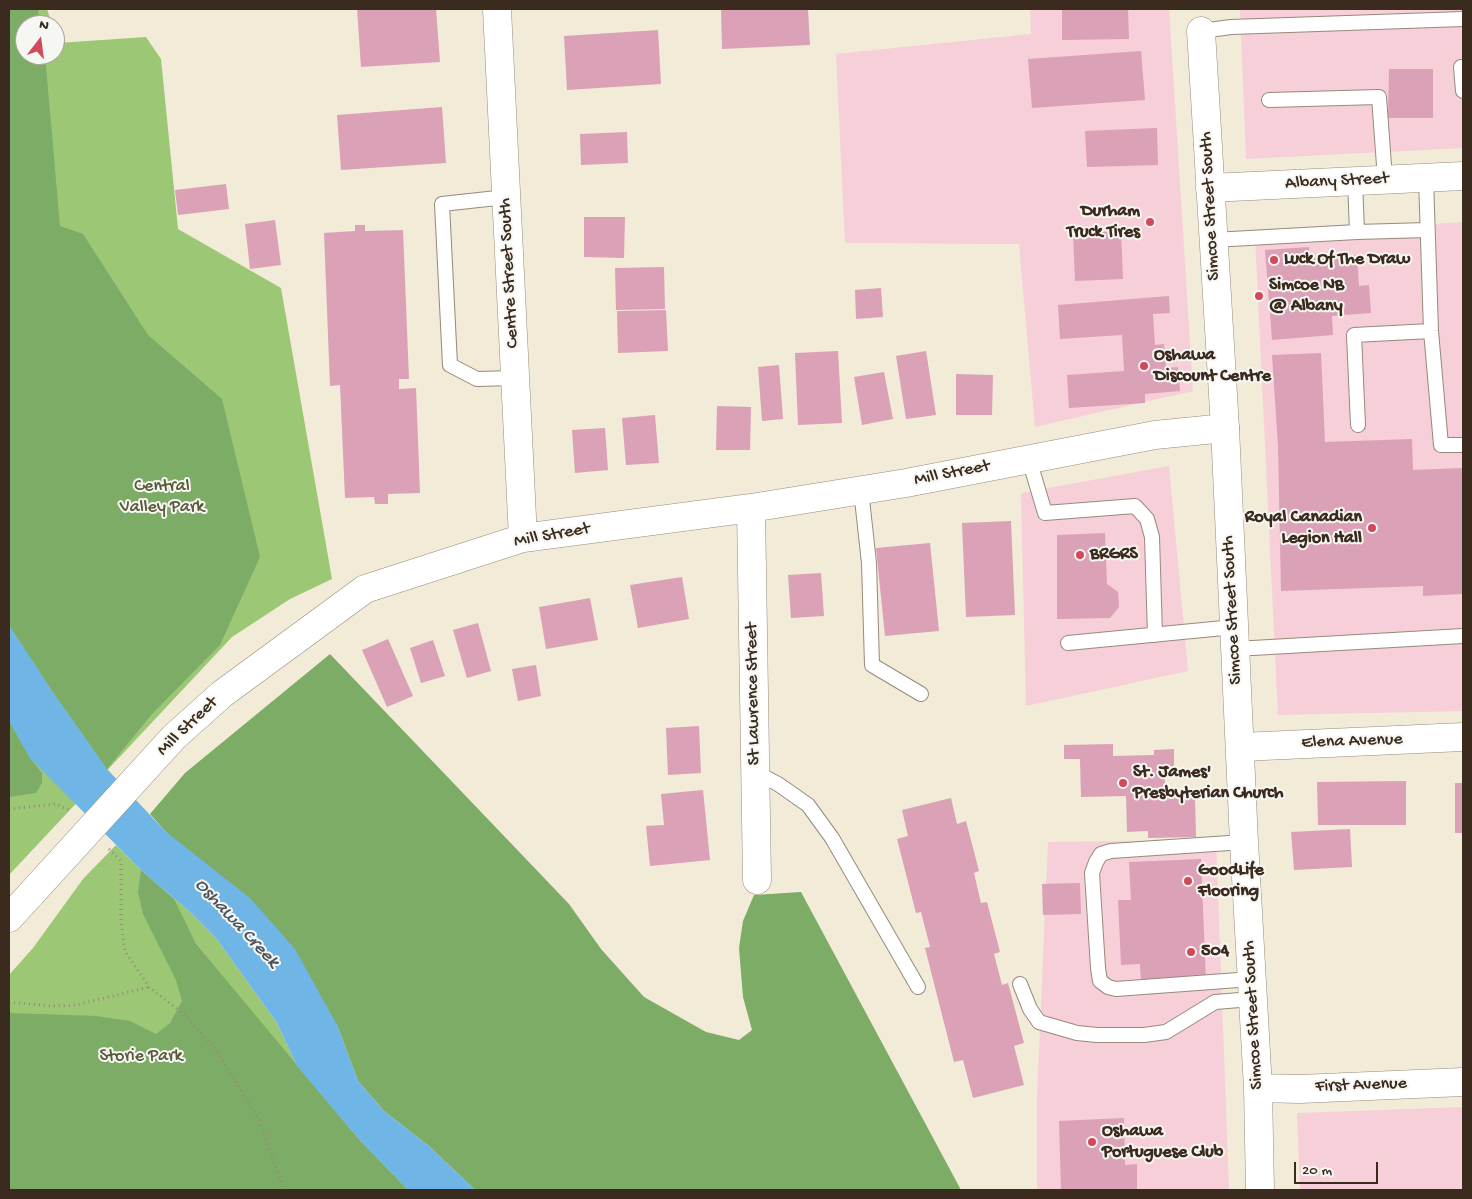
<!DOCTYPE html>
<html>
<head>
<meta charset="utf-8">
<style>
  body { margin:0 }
  #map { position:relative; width:1472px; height:1199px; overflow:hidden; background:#f1ebd8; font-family:"Gochi Hand",sans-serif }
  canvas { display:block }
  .frame { position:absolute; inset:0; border:10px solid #3b2a1e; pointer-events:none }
  .north { position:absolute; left:15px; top:15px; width:50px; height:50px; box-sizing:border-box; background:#f6f6f2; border:1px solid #aba49d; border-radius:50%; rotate:15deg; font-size:14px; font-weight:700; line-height:20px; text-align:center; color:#3b2a1e }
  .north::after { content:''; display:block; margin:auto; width:18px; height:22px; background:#d1495b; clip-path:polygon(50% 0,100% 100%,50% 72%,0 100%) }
  .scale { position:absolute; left:1294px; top:1162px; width:84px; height:22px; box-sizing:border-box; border:2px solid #3b2a1e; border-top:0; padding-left:6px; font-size:15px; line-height:18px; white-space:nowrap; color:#3b2a1e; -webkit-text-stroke:4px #f6f6f2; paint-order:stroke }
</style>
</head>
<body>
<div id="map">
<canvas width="1472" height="1199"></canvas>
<div class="frame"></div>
<div class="north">N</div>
<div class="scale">20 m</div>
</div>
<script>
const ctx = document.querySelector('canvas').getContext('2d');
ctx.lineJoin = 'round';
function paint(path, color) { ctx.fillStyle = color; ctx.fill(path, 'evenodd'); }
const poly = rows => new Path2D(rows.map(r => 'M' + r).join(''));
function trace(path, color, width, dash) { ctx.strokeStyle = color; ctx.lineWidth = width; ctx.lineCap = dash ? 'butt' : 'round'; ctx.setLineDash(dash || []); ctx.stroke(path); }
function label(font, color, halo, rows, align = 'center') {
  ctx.font = font + ' "Gochi Hand",sans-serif'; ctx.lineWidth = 4; ctx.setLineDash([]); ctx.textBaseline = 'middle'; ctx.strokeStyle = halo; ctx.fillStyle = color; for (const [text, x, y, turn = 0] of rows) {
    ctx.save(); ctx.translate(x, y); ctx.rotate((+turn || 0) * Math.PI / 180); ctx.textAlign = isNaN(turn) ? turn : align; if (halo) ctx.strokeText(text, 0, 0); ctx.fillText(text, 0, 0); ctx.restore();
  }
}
paint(poly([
  [1030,9,1169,9,1193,391,1035,427,1019,244,845,243,836,54,1031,34],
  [1240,9,1463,9,1463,148,1246,159],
  [1463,222,1463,711,1278,715,1255,236],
  [1169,466,1188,671,1026,706,1021,493],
  [1216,840,1229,1190,1037,1190,1037,1097,1048,842],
  [1463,1107,1463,1190,1300,1190,1297,1113]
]), '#f6cfd8');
paint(poly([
  [9,9,47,9,52,25,25,25,25,55,55,55,55,34,58,43,146,37,161,59,178,229,281,288,332,579,290,599,232,637,9,875],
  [116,845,141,870,189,911,216,938,277,1023,297,1066,358,1138,408,1190,9,1190,9,975,33,948,83,879]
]), '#9cc774');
paint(poly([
  [9,9,38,9,40,25,25,25,25,55,45,55,60,226,83,234,148,335,222,399,260,557,220,645,152,714,107,769,52,691,9,625],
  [330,654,569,904,601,949,644,997,706,1032,739,1040,752,1030,743,997,739,948,743,921,754,895,801,892,961,1190,475,1190,430,1147,384,1111,358,1081,337,1025,150,814,185,773],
  [9,721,30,758,42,773,42,783,36,793,9,797],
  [141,870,174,899,196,944,358,1138,408,1190,9,1190,9,1013,96,1016,130,1021,156,1034,170,1023,182,1001,176,980,143,914,138,892]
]), '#7dac66');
paint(poly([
  [9,625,52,691,107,769,165,831,250,898,295,949,337,1025,358,1081,384,1111,430,1147,475,1190,408,1190,358,1138,297,1066,277,1023,216,938,189,911,141,870,30,758,9,721]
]), '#6fb5e6');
paint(poly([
  [357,9,436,9,440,62,361,67],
  [721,9,808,9,810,45,722,49],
  [1062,9,1128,9,1129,39,1062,40],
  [658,30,661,84,567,90,564,36],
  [1141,51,1145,100,1032,108,1028,59],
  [1389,69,1433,69,1433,118,1388,118],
  [442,107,446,163,341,170,337,115],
  [1157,128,1158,165,1087,167,1085,131],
  [627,132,628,163,581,165,580,134],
  [226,184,229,209,178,215,175,190],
  [584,217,625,217,624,258,584,257],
  [275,220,281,265,250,269,245,224],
  [355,225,365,225,365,231,403,230,409,379,399,379,399,389,416,388,420,493,388,494,388,504,375,504,374,497,345,498,340,385,330,386,324,233,355,231],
  [1121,231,1123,279,1075,281,1073,233],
  [1309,247,1310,258,1357,255,1359,286,1369,285,1371,313,1332,316,1333,335,1272,340,1265,250],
  [664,267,665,309,616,310,615,268],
  [881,288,883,317,856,319,855,290],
  [1169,296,1170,313,1153,314,1155,345,1164,344,1166,368,1178,367,1180,391,1145,394,1145,403,1069,408,1067,375,1124,371,1122,335,1060,339,1058,305],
  [666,310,668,351,618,353,617,311],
  [838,351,842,423,798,425,795,353],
  [926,351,936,415,906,419,896,356],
  [1321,353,1325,442,1412,439,1413,470,1463,468,1463,594,1423,596,1423,586,1281,591,1278,446,1272,355],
  [779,365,783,419,762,421,758,367],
  [884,372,893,419,862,425,854,377],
  [956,374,993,375,992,415,956,415],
  [717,406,751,407,750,450,716,450],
  [655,415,659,463,626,465,622,418],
  [605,428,608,470,575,473,572,430],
  [1011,521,1015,615,966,617,962,523],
  [1105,533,1107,584,1118,592,1119,607,1110,618,1057,619,1057,535],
  [930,543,939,631,885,636,876,548],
  [821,573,824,616,791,618,788,575],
  [682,577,689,619,638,628,630,585],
  [590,598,598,640,546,649,539,607],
  [478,623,491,671,467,678,453,630],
  [388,639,413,696,387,707,362,650],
  [433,640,445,676,421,683,410,648],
  [536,665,541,696,518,701,512,669],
  [699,726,701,773,668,775,666,728],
  [1113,744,1113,756,1154,755,1154,750,1174,749,1174,771,1165,771,1165,796,1195,795,1196,837,1148,838,1148,831,1127,832,1126,796,1081,797,1080,759,1064,759,1064,745],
  [1406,781,1406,825,1318,825,1317,782],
  [1455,783,1463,783,1463,833,1455,833],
  [703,790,710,860,650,866,646,826,664,825,661,794],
  [951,798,957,824,966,821,979,871,974,873,981,903,987,902,1000,952,994,954,1002,985,1008,983,1024,1043,1014,1046,1024,1085,973,1098,963,1060,954,1062,925,948,930,947,921,912,916,913,897,839,908,836,902,810],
  [1350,829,1352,867,1294,870,1291,832],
  [1201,859,1206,981,1141,983,1140,964,1121,965,1118,900,1131,900,1129,862],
  [1080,883,1081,914,1043,915,1042,884],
  [1124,1118,1125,1165,1137,1164,1137,1190,1061,1190,1059,1121]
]), '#dba1b7');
const service = poly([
  [1201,31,1231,27,1463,19],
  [1461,67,1463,91],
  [1269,100,1379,97,1385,179],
  [1426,178,1431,331,1441,445,1463,445],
  [1355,181,1357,232,1427,230],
  [506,197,442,204,450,365,477,379,515,378],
  [1213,240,1357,232],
  [1358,425,1354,335,1431,331],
  [1029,459,1045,513,1135,506,1147,519,1152,537,1155,635],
  [861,490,869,563,872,665,921,694],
  [1068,643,1234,627],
  [1235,649,1463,636],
  [755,772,778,784,808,805,832,838,918,987],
  [1244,842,1111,851,1101,854,1096,862,1092,873,1098,968,1100,981,1108,987,1116,989,1252,979],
  [1020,984,1030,1009,1039,1022,1077,1033,1097,1035,1144,1035,1166,1032,1215,1002,1252,999]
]);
const minor = poly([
  [497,9,523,538],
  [1210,188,1463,176],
  [751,508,757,880],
  [174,737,222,694,365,589,523,538,751,508,906,483,1155,435,1225,428],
  [1241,747,1463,737],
  [9,918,31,894]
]);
const secondary = poly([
  [1201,31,1225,428,1244,842,1258,1088,1260,1190],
  [1258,1088,1300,1089,1463,1082]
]);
trace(service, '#968a7b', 16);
trace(minor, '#968a7b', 29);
trace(secondary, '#968a7b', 29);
trace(poly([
  [9,809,56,804,69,810],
  [109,849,121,861,121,923,125,951,149,987,186,1016,216,1050,259,1120,284,1190],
  [9,1002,51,1006,76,1005,149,987]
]), '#968a7b', 3, [1, 4]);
trace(service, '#fff', 14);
trace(minor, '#fff', 28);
trace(secondary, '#fff', 28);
const minorBridge = poly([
  [31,894,174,737]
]);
trace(minorBridge, '#968a7b', 29, []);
trace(minorBridge, '#fff', 28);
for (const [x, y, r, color] of [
  [1150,222,5,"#d1495b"],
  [1274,260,5,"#d1495b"],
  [1259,296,5,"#d1495b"],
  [1144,366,5,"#d1495b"],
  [1372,528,5,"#d1495b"],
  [1080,555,5,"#d1495b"],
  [1123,783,5,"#d1495b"],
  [1188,881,5,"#d1495b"],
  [1191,952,5,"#d1495b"],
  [1092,1142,5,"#d1495b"]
]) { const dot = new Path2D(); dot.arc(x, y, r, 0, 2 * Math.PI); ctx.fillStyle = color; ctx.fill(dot); trace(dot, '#f6f6f2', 2); }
label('18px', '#3b2a1e', '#f6f6f2', [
  ["Albany Street",1337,182,-3],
  ["Simcoe Street South",1211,206,-93],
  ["Centre Street South",510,273,-93],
  ["Mill Street",952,474,-11],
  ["Mill Street",552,536,-10],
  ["Simcoe Street South",1233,610,-93],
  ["St Lawrence Street",754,694,-91],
  ["Mill Street",188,727,-44],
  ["Elena Avenue",1352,742,-2],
  ["Simcoe Street South",1254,1015,-93],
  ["First Avenue",1361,1086,-2]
]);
label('bold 18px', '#3b2a1e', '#f6f6f2', [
  ["Durham",1140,212,"right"],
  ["Truck Tires",1140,233,"right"],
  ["Luck Of The Draw",1284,260],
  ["Simcoe NB",1269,286],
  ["@ Albany",1269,307],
  ["Oshawa",1154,356],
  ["Discount Centre",1154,377],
  ["Royal Canadian",1362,518,"right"],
  ["Legion Hall",1362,539,"right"],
  ["BRGRS",1090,555],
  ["St. James'",1133,773],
  ["Presbyterian Church",1133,794],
  ["GoodLife",1198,871],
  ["Flooring",1198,892],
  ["504",1201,952],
  ["Oshawa",1102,1132],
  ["Portuguese Club",1102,1153]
], 'left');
label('18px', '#585938', '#f6f6f2', [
  ["Central",162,487],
  ["Valley Park",162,508],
  ["Storie Park",141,1057]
]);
label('italic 19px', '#4b545a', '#f6f6f2', [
  ["Oshawa Creek",236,924,47]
]);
</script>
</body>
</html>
